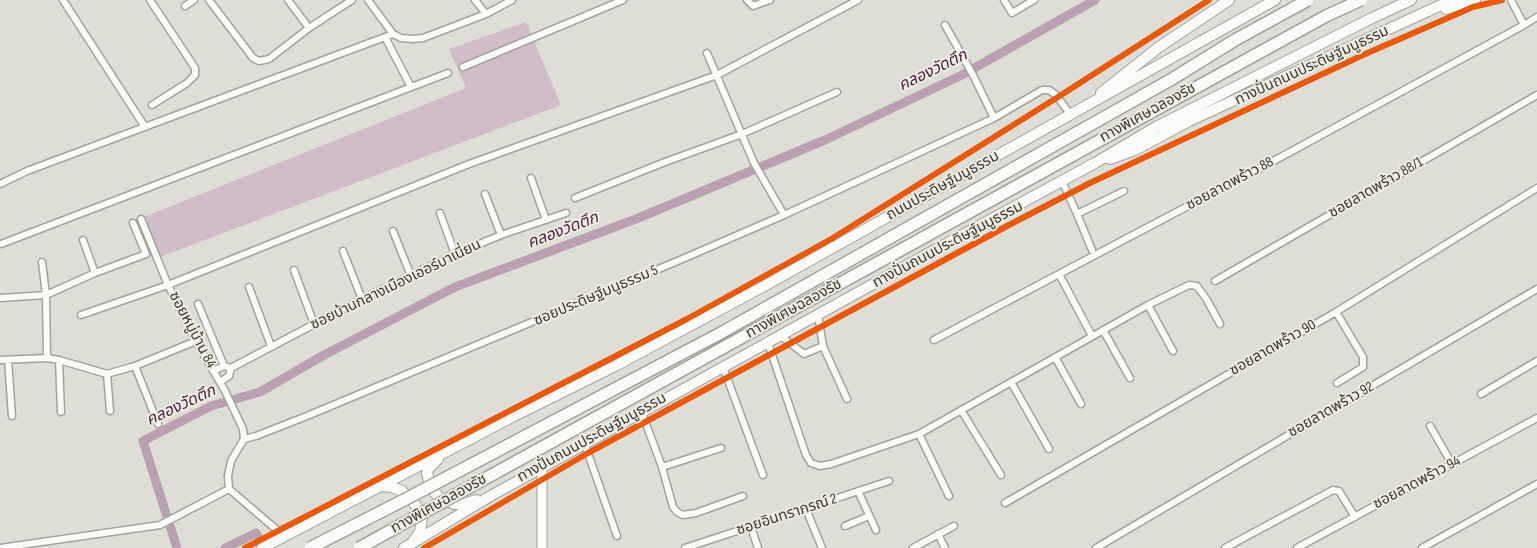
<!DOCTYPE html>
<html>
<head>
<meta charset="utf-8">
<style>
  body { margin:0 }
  canvas { display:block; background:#deddd6 }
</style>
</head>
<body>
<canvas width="1537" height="548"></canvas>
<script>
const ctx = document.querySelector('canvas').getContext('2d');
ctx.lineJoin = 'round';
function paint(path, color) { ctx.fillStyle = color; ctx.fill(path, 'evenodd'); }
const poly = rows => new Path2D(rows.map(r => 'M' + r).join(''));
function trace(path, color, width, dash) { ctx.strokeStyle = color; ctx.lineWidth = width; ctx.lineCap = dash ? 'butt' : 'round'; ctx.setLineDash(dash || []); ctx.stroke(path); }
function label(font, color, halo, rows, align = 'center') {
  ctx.font = font + ' "Sofia Sans Condensed","Noto Sans Thai",sans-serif'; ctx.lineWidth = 4; ctx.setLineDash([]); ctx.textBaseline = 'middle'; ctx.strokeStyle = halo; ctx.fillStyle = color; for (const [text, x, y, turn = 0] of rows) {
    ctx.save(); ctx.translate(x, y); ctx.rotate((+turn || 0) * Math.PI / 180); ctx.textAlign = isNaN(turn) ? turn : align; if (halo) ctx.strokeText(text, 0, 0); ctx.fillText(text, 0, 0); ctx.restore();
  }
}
paint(poly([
  [526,22,561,105,155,259,139,219,466,88,449,49]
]), '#d1bdca');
trace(poly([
  [177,548,143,441,211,406,260,392,324,355,455,287,636,219,825,140,962,75,1095,0],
  [225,548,256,533,264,548]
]), '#b9a0b2', 9);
const street = poly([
  [63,0,145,127],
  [150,0,195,68,195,75,187,83,152,105],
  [209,0,253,58,259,61,269,59,309,28,352,0],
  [288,0,309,28],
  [368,0,393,34,401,38,413,39,423,38,486,14,512,0],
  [475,0,486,14],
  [747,0,753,6,770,0],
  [1004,0,1012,13,1034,0],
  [185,6,194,0],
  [1524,25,1537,17],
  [385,37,411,87],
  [707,53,754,163,784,215],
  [463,67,623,0],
  [994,118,1042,90,1049,90,1056,95,1070,114],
  [531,178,546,220],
  [1062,181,1077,214,1124,191],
  [0,184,27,171,393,34],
  [485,194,501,235],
  [575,198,665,162,742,134,837,92],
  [440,213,455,254],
  [1077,214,1092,250],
  [141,219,168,285,196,341,225,391,243,429,244,439],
  [393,231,411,276],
  [83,240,95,273],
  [1,244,448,73],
  [343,251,362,299],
  [42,262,46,295,47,358],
  [294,270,314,324],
  [1059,274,1092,336],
  [1215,281,1537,95],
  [249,287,271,346],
  [0,298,46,295,95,273,146,254,133,223],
  [198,304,224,366],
  [1148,305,1173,351],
  [1336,312,1363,357,1363,367,1337,383],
  [81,315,168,285,469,164,717,75,858,0],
  [1103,330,1130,378],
  [781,336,804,354,823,346,818,315],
  [934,340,1279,158,1524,25,1511,0],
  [768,343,806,455,811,463,820,466,831,464,919,434,1148,305,1189,285,1197,286,1207,300,1220,324],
  [823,346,847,399],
  [1055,357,1081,404],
  [0,360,47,358,59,360,107,374,135,366,196,341],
  [8,360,12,416],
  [59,360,61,412],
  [135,366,158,424],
  [723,367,763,475],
  [213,371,224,366,231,368,362,299,455,254,501,235,566,213],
  [107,374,110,411],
  [220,382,229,376,231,368],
  [1011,382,1049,449],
  [1481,394,1537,361],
  [961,410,1001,475],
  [642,413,662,467,673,507,677,512,683,515,696,513,743,496],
  [1430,426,1452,464],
  [919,434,949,496],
  [585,445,617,536],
  [662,467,721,448],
  [229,489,228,476,231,461,244,439,256,436,307,416,680,260,784,215,994,118,973,75,945,25],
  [858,491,876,530],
  [1005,503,1336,312,1537,188],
  [806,509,822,548],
  [845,526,869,516],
  [751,527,758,548],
  [938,534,945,548],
  [0,548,160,525,229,489,284,536],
  [685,548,889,481],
  [913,548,954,526],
  [1096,548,1537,289],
  [1225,548,1333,490,1339,491,1355,517],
  [1297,548,1537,418],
  [1422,548,1537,484]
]);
const secondary = poly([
  [542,468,542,548]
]);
const primary = poly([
  [1446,9,1475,0],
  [1101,93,1159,47,1229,0],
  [1110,159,1135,150,1189,121,1452,0],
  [438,459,429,468,427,473,430,485,435,493,441,499,455,504,464,504,476,500],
  [380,486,392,487,402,491,415,504,422,518,420,532,414,540],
  [262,548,514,416,615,366,766,285,1275,0],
  [404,548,487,498,940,247,1095,163,1156,127,1372,18,1411,0]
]);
trace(street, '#a3a29d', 9);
trace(secondary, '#a3a29d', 11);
trace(primary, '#a3a29d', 12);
trace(street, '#fafaf9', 6);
trace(secondary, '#fafaf9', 9);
trace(primary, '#fafaf9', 10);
const highwayBridge = poly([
  [310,548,404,500,719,334,1172,79,1235,40,1308,0],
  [359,548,1326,16,1361,0]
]);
trace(highwayBridge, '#a3a29d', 14, []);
trace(highwayBridge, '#fafaf9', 11);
trace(poly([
  [245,548,687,319,833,238,1058,97,1209,0],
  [424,548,588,453,1007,226,1090,183,1363,55,1473,7,1502,0]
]), '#e8590c', 6);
label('15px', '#3a3935', '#eeece0', [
  ["ทางปั่นถนนประดิษฐ์มนูธรรม",1312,66,-25],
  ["ทางพิเศษฉลองรัช",1148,113,-29],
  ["ซอยลาดพร้าว 88",1230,184,-28],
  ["ถนนประดิษฐ์มนูธรรม",943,186,-29],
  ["ซอยลาดพร้าว 88/1",1376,188,-30],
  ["ทางปั่นถนนประดิษฐ์มนูธรรม",948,245,-28],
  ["ซอยบ้านกลางเมืองเออร์บาเนี่ยน",396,285,-26],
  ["ซอยประดิษฐ์มนูธรรม 5",596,296,-23],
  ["ทางพิเศษฉลองรัช",794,309,-29],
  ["ซอยหมู่บ้าน 84",192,330,62],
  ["ซอยลาดพร้าว 90",1273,348,-30],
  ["ซอยลาดพร้าว 92",1331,410,-30],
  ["ทางปั่นถนนประดิษฐ์มนูธรรม",592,438,-29],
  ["ซอยลาดพร้าว 94",1417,483,-28],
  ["ทางพิเศษฉลองรัช",439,504,-29],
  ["ซอยอินทราภรณ์ 2",787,515,-18]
]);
label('italic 16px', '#4d2047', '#eeece0', [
  ["คลองวัดตึก",933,71,-26],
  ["คลองวัดตึก",563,231,-21],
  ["คลองวัดตึก",181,406,-25]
]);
</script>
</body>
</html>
